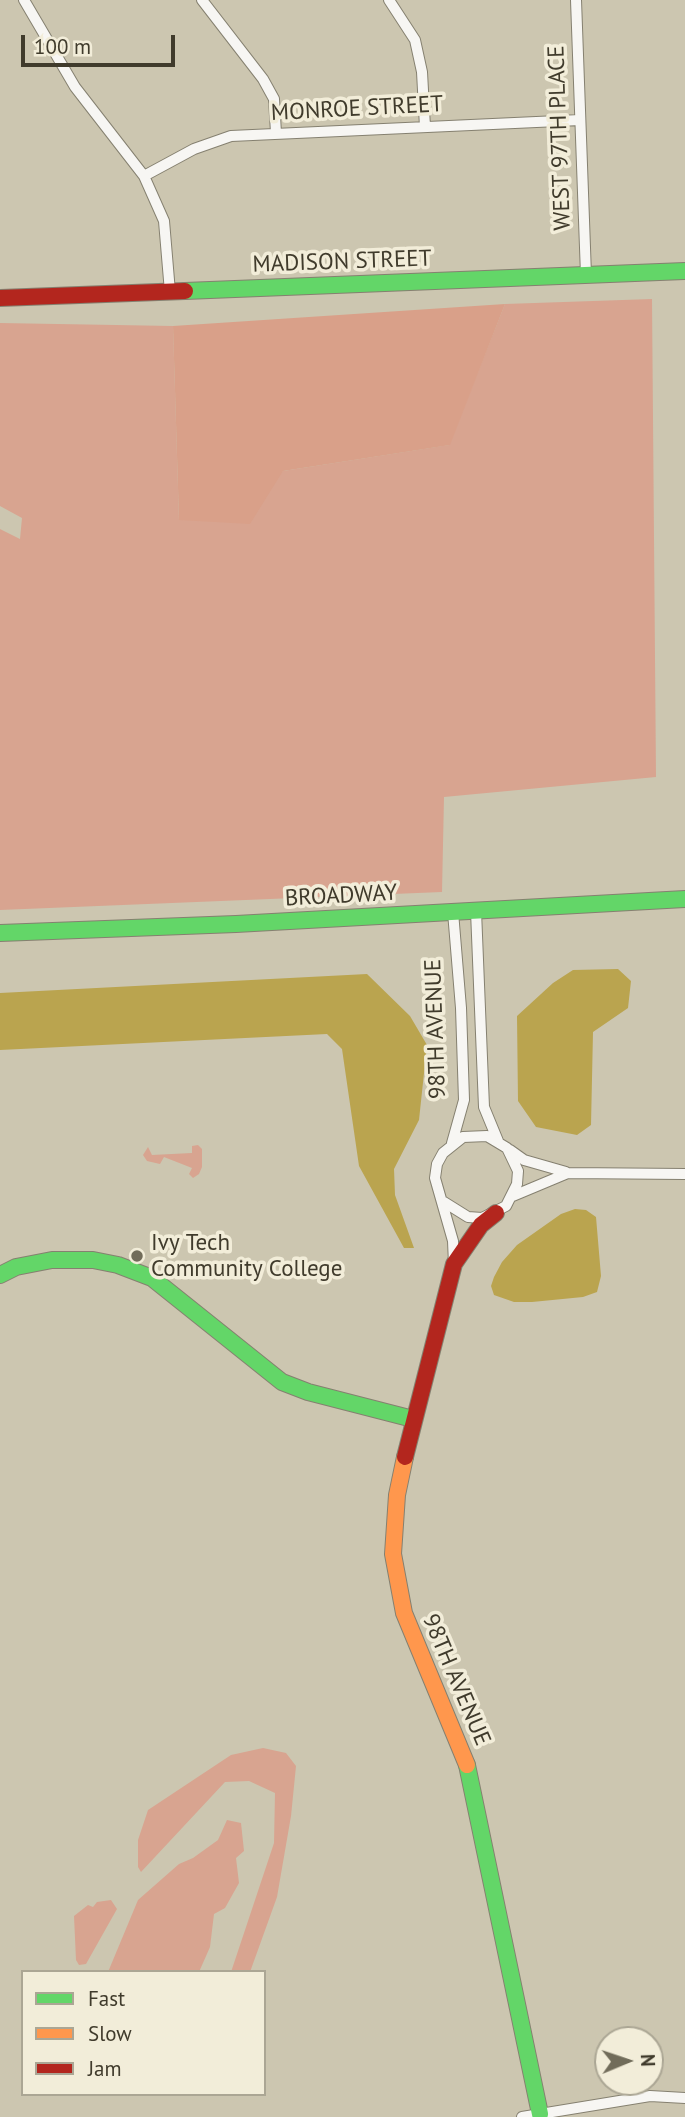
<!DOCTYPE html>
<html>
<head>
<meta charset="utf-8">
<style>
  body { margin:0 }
  #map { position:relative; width:685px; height:2117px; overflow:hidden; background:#ccc6b0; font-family:"PT Sans",sans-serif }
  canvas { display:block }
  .legend { position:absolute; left:21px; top:1970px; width:245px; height:126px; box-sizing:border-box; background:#f2edd9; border:2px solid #aba694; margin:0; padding:9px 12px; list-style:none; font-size:21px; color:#403b2c }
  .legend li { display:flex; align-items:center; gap:14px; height:35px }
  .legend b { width:35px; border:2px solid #aba694 }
  .north { position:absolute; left:594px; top:2026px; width:70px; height:70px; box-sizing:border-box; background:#f2edd9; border:2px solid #aba694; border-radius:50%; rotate:88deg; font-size:19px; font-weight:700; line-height:28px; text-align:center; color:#403b2c }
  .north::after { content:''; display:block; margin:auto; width:24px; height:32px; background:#716c5a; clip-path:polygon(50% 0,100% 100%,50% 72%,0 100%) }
  .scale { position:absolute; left:21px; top:35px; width:154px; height:32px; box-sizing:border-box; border:4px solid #403b2c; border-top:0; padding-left:9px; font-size:21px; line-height:24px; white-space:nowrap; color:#403b2c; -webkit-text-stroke:5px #f2edd9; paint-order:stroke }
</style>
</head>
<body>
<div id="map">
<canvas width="685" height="2117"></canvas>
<ul class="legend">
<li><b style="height:9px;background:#63d668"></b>Fast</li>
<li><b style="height:9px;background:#ff974d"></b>Slow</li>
<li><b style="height:9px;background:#b3261e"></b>Jam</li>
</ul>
<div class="north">N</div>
<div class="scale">100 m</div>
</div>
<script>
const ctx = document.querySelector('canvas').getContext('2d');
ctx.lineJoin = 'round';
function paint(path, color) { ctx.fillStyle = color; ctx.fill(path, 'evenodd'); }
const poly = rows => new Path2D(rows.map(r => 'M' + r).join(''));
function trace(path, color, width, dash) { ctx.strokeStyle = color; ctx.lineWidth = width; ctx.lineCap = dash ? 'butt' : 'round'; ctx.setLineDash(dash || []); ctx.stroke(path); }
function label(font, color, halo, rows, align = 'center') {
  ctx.font = font + ' "PT Sans",sans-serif'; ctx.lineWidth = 7; ctx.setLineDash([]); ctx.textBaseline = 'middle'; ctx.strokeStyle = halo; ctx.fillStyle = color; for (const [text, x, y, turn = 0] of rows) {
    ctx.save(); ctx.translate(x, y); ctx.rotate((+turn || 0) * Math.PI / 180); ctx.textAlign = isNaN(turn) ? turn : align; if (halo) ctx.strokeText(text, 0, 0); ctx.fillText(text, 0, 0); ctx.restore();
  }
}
paint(poly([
  [652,299,656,777,444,797,442,892,0,910,0,529,20,539,22,518,0,506,0,323,173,326,179,520,283,471,449,445,505,304],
  [198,1145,202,1149,202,1167,199,1174,193,1178,189,1174,192,1168,164,1157,160,1164,147,1161,143,1155,148,1147,152,1155,192,1153,192,1146],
  [263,1748,286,1753,296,1766,291,1816,277,1897,250,1972,231,1972,274,1843,275,1793,249,1781,225,1782,141,1872,138,1867,138,1840,148,1810,231,1755],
  [227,1820,241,1823,244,1851,236,1858,239,1883,225,1908,214,1914,210,1947,199,1972,108,1972,138,1900,179,1864,193,1858,218,1840],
  [111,1900,117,1909,86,1964,79,1965,76,1960,74,1916,88,1905,93,1907,97,1902]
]), '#d8a490');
paint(poly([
  [505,304,450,445,283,471,250,524,179,520,173,326]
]), '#d9a089');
paint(poly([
  [618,969,631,981,628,1008,593,1032,591,1125,577,1135,536,1127,518,1101,517,1016,553,983,573,970],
  [367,974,410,1016,427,1045,419,1120,394,1169,395,1195,414,1248,404,1248,359,1166,342,1049,327,1034,0,1050,0,993],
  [575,1209,586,1210,596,1217,601,1276,597,1292,583,1297,532,1302,514,1302,494,1295,491,1286,494,1277,502,1262,517,1245,561,1214]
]), '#baa44f');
const street = poly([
  [24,0,75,87,144,176,164,221,170,292],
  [202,0,263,79,274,99,276,133],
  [389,0,415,40,422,72,425,127],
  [576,0,586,275],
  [144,176,194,149,231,136,580,120],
  [476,911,484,1107,498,1141],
  [452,1143,464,1100,461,1008,453,912],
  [510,1150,524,1160,566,1172],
  [513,1196,568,1173,685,1174],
  [444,1202,468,1217,482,1218,506,1206,517,1184,518,1171,507,1148,487,1136,463,1137,443,1153,437,1164,435,1178,453,1241,454,1264],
  [522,2117,650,2096,685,2098]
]);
const fast = poly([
  [185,291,685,271],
  [0,933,236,924,685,899],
  [0,1275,16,1267,52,1260,93,1260,118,1265,152,1278,282,1382,308,1392,413,1419],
  [467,1765,540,2114]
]);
const slow = poly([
  [405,1457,397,1495,393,1554,404,1613,467,1765]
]);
const jam = poly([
  [0,298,185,291],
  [405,1457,454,1264,481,1225,496,1213]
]);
trace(street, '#858070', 12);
trace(fast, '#858070', 18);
trace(slow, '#858070', 18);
trace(jam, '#858070', 18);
trace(street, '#f7f6f3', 10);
trace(fast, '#63d668', 16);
trace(slow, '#ff974d', 16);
trace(jam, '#b3261e', 16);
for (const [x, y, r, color] of [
  [137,1256,7,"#716c5a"]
]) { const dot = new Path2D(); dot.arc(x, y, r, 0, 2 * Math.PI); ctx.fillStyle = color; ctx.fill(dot); trace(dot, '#f2edd9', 2.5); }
label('23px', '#403b2c', '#f2edd9', [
  ["MONROE STREET",357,109,-3],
  ["WEST 97TH PLACE",560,138,-92],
  ["MADISON STREET",342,262,-2],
  ["BROADWAY",341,896,-3],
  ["98TH AVENUE",436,1029,-92],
  ["98TH AVENUE",456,1680,67]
]);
label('23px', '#403b2c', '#f2edd9', [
  ["Ivy Tech",151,1243],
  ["Community College",151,1269]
], 'left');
</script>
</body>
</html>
